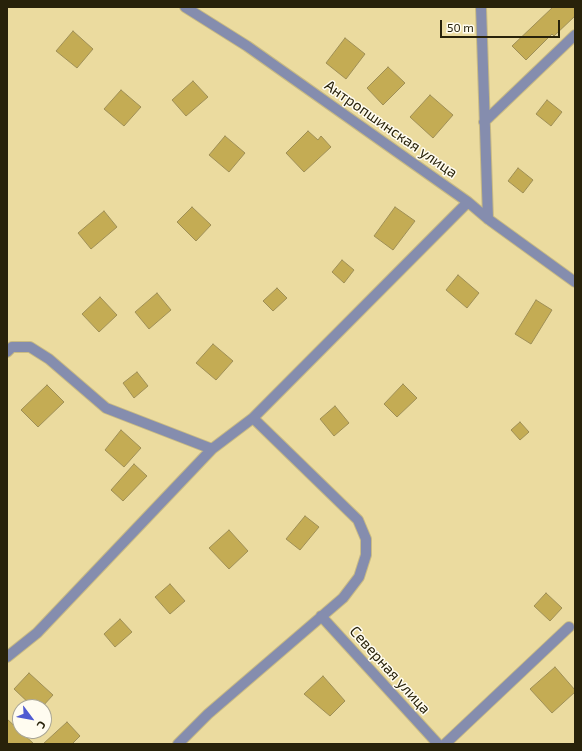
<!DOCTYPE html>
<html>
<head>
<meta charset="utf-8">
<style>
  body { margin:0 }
  #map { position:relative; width:582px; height:751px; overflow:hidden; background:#ebdb9f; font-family:"Exo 2",sans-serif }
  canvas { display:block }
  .frame { position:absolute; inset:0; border:8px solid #28220a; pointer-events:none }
  .north { position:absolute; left:12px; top:699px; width:40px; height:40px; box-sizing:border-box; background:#fffcf0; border:1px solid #a9a594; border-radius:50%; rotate:122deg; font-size:11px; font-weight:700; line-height:16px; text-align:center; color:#28220a }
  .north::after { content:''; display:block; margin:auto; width:14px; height:18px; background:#505bd1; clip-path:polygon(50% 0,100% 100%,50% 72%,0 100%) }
  .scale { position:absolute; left:440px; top:20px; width:120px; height:18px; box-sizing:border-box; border:2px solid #28220a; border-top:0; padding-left:5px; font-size:12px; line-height:14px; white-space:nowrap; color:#28220a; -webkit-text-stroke:3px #fffcf0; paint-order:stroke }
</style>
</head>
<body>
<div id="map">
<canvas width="582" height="751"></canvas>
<div class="frame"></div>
<div class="north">С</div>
<div class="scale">50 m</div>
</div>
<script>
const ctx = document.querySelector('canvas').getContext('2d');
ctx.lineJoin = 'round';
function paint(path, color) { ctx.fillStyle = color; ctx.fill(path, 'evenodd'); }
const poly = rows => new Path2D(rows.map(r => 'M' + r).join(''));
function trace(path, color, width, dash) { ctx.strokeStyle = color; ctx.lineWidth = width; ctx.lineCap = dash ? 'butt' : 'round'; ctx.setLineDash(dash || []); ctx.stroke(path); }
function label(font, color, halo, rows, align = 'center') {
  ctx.font = font + ' "Exo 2",sans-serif'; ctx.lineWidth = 3; ctx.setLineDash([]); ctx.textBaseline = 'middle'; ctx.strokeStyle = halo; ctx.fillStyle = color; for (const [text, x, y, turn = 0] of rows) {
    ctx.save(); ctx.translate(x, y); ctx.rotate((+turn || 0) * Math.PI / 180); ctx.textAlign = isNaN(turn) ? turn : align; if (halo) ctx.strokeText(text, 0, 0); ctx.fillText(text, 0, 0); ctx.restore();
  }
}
const building = poly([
  [553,7,575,7,575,16,554,36,552,34,526,60,512,46,553,7],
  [73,31,93,49,77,68,56,51,73,31],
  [345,38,365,54,346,79,326,63,345,38],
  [388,67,405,83,383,105,367,88,388,67],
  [193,81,208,97,186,116,172,100,193,81],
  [121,90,141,107,124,126,104,109,121,90],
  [430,95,453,115,433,138,410,117,430,95],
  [547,100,562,112,551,126,536,114,547,100],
  [308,131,318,140,321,136,331,147,304,172,286,153,308,131],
  [225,136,245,153,229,172,209,155,225,136],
  [518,168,533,180,523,193,508,181,518,168],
  [192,207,211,225,196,241,177,222,192,207],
  [395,207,415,221,393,250,374,236,395,207],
  [104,211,117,227,91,249,78,233,104,211],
  [342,260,354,270,344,283,332,272,342,260],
  [458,275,479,293,467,308,446,290,458,275],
  [277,288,287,298,273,311,263,301,277,288],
  [157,293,171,310,149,329,135,312,157,293],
  [100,297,117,315,99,332,82,314,100,297],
  [536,300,552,310,531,344,515,334,536,300],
  [213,344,233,361,216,380,196,363,213,344],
  [137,372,148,386,134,398,123,383,137,372],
  [403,384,417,398,397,417,384,404,403,384],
  [47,385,64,402,38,427,21,410,47,385],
  [335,406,349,423,334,436,320,419,335,406],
  [520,422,529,432,520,440,511,430,520,422],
  [121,430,141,448,124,467,105,450,121,430],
  [134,464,147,476,123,501,111,490,134,464],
  [305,516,319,527,300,550,286,539,305,516],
  [229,530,248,551,229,569,209,548,229,530],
  [170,584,185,601,170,614,155,597,170,584],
  [546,593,562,608,550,621,534,606,546,593],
  [120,619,132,632,115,647,104,634,120,619],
  [555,667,575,690,575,692,552,713,530,689,555,667],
  [29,673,53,695,42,707,33,707,14,689,29,673],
  [323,676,345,701,330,716,304,694,323,676],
  [7,719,20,731,34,744,7,744,7,719],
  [67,722,80,736,72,744,43,744,67,722]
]);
paint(building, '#c4ac54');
trace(building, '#9f8f56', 1);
const minor = poly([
  [185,7,247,46,468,202,488,219,575,282],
  [481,7,488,219],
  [484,122,575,35],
  [7,352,12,347,30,347,49,359,106,408,212,449],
  [321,616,438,744],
  [7,657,37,633,212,449,253,418,468,202],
  [178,744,208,714,343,598,359,577,366,555,366,539,358,520,253,418],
  [445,744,569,627]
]);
trace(minor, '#c8ba84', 12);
trace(minor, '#858dae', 10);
label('15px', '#28220a', '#fffcf0', [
  ["Антропшинская улица",391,129,35],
  ["Северная улица",390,670,48]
]);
</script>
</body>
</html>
